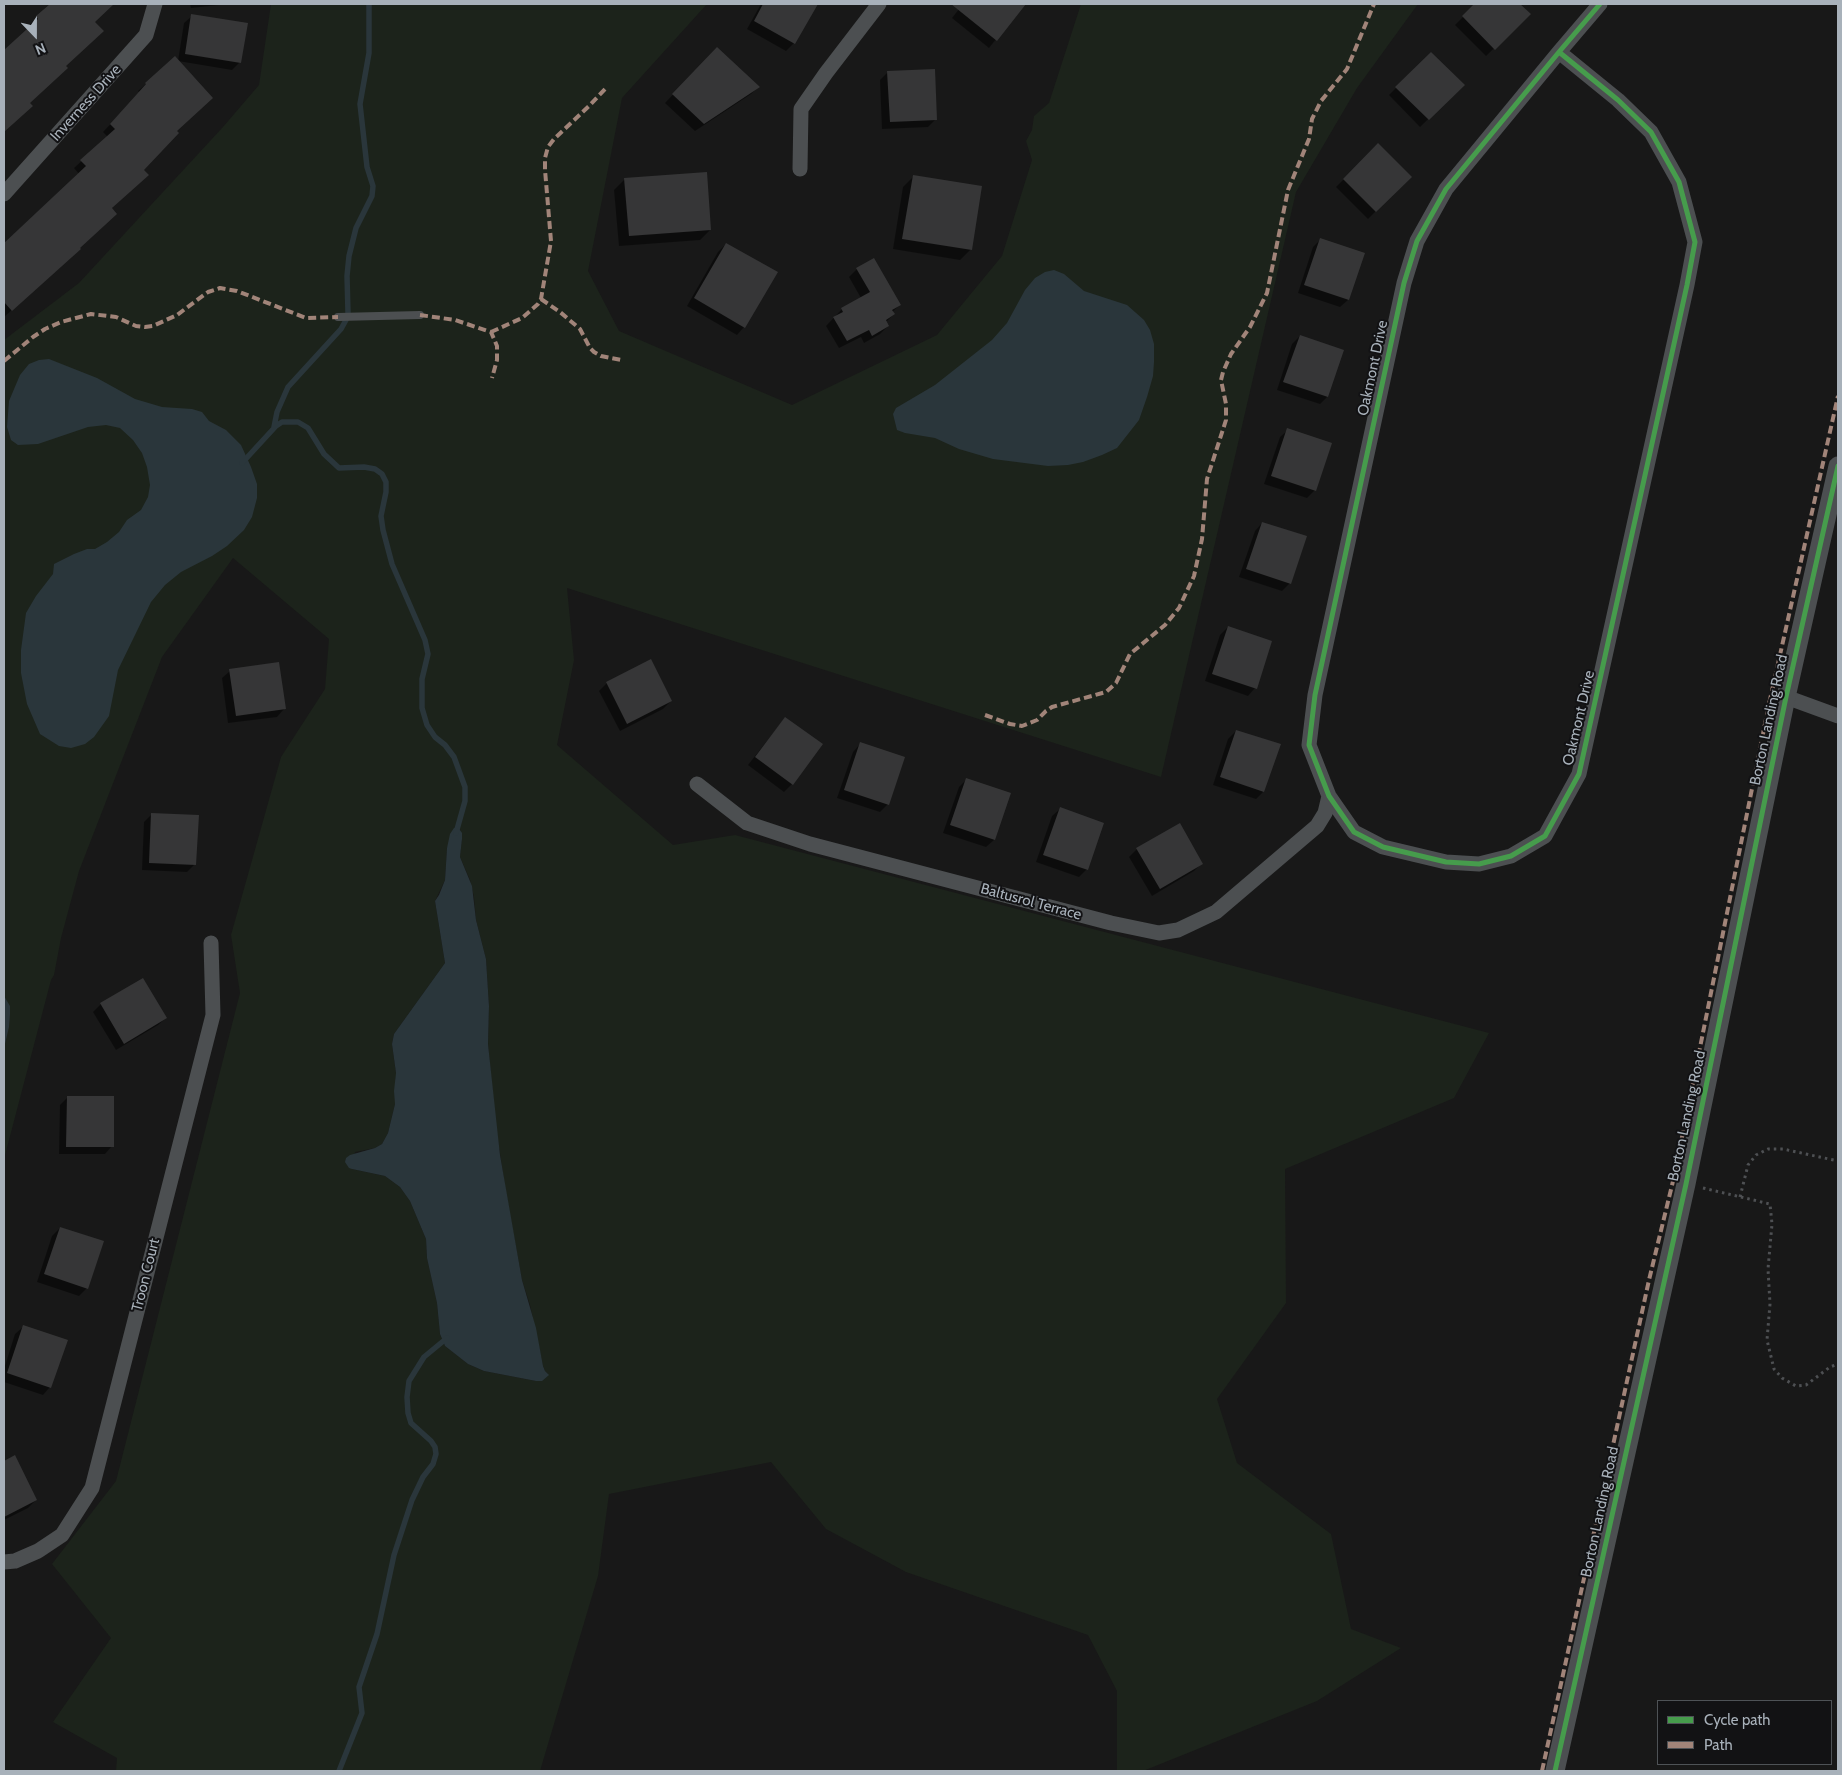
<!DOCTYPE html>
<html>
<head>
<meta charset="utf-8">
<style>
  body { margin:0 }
  #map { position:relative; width:1842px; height:1775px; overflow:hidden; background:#181818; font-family:Cabin,sans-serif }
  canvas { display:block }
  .frame { position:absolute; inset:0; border:5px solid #a8b1ba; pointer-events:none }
  .legend { position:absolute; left:1657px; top:1700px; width:175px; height:65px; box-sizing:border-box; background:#121214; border:1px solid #4e5256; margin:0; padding:6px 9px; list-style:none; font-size:15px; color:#a8b1ba }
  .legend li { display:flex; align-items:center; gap:10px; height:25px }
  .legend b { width:25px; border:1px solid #4e5256 }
  .north { position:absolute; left:10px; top:10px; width:50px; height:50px; -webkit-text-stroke:4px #121214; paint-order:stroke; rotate:158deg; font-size:14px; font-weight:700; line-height:20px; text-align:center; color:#a8b1ba }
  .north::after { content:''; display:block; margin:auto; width:18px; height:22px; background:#a8b1ba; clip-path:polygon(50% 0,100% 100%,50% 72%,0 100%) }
</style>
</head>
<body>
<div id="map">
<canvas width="1842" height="1775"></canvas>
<div class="frame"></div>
<ul class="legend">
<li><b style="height:6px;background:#469c4c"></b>Cycle path</li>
<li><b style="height:6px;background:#a18479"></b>Path</li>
</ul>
<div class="north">N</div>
</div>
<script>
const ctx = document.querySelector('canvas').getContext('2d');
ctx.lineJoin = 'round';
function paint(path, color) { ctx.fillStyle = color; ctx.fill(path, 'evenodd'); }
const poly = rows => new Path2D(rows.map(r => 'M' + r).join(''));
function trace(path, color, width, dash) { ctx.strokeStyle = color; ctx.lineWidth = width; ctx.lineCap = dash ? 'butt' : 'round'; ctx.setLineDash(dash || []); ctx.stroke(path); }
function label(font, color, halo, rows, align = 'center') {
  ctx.font = font + ' Cabin,sans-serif'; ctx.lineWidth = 4; ctx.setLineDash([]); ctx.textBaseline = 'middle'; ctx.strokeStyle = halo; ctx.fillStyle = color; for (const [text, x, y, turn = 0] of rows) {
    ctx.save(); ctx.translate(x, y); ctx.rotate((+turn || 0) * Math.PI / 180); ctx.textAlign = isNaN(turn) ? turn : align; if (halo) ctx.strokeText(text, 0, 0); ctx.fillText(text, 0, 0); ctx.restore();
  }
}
paint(poly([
  [271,4,707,4,622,98,588,271,619,331,792,405,937,335,1002,256,1032,160,1026,141,1032,130,1034,116,1049,103,1081,4,1418,4,1357,88,1296,192,1161,777,567,588,574,660,557,745,673,845,735,835,1489,1033,1454,1098,1285,1169,1286,1303,1217,1399,1237,1463,1331,1534,1351,1629,1401,1648,1317,1701,1143,1771,1117,1771,1117,1691,1088,1635,906,1572,826,1529,771,1462,609,1494,598,1576,540,1771,116,1771,117,1758,53,1722,111,1638,52,1564,116,1481,240,993,231,935,281,757,325,689,329,639,233,558,162,657,79,871,61,938,54,975,51,980,4,1159,4,340,79,283,223,127,259,85],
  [460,829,462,839,460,857,470,880,474,897,476,920,486,959,489,1006,488,1044,496,1127,506,1193,522,1280,530,1305,543,1366,545,1371,548,1374,536,1381,484,1371,468,1364,445,1346,440,1334,437,1303,427,1258,426,1239,410,1201,400,1187,385,1176,352,1169,355,1152,375,1148,382,1144,388,1133,395,1104,396,1073,392,1044,394,1034,445,963,435,901,445,880,447,848]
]), '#1c231b');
paint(poly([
  [1054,270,1064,274,1084,291,1127,305,1144,320,1150,330,1154,344,1154,362,1153,376,1147,397,1139,420,1117,448,1102,455,1083,462,1068,465,1048,466,993,459,959,449,935,438,905,433,897,430,893,414,896,408,935,385,992,340,1007,323,1025,290,1035,278,1045,272],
  [49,359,97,378,135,399,162,407,192,409,202,412,209,421,226,430,241,445,251,467,257,484,257,498,252,517,244,530,227,546,212,556,181,572,165,585,151,602,118,670,109,716,94,737,85,744,71,748,59,746,40,734,27,704,21,673,21,650,26,613,36,596,53,574,54,564,74,554,87,549,95,549,107,542,119,532,127,520,141,510,148,497,150,485,147,467,142,453,133,440,120,428,106,425,88,427,38,444,18,445,11,440,7,427,9,401,20,375,29,364,39,360],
  [458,827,462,833,462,839,460,857,472,886,476,920,486,959,489,1006,488,1044,500,1155,522,1280,536,1328,543,1366,545,1371,549,1375,542,1381,536,1381,484,1371,468,1364,445,1346,440,1334,437,1303,427,1258,426,1239,410,1201,400,1187,385,1176,352,1169,349,1168,345,1162,346,1158,350,1155,375,1148,382,1144,388,1133,395,1104,394,1091,396,1073,392,1044,394,1034,445,963,435,901,439,895,445,880,447,848,450,834,454,828],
  [4,996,10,1006,10,1014,9,1027,4,1048]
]), '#2a363b');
paint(poly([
  [52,4,113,4,93,22,65,66,29,103,24,113,4,131,4,52,31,27,29,25],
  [190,4,228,4,191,8],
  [761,4,816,4,794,43,786,51,747,29],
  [963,4,1024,4,989,48,952,18],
  [1476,4,1519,4,1529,14,1486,56,1455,25],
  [192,16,240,62,232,70,178,61,175,131,72,257,4,317,4,243,79,174,74,168,108,137,103,132,140,93,138,91,146,84,178,61,184,23],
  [717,48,758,87,751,94,695,131,665,103],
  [1431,53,1463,85,1420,127,1389,95],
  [888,72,936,119,928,127,882,129,880,80],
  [1378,145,1410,177,1368,219,1336,187],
  [913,177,971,249,960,260,893,249,903,187],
  [625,179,710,230,700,240,619,246,614,190],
  [1321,239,1348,300,1340,307,1298,293,1313,247],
  [726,244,744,327,737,335,687,306,718,252],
  [873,260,900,305,892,312,894,314,886,322,888,326,880,334,864,343,861,337,839,348,826,326,842,309,861,298,849,277,857,269],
  [1300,336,1327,397,1320,404,1277,390,1292,344],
  [1288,430,1315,490,1307,498,1264,484,1280,437],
  [1262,523,1290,583,1282,591,1239,577,1255,531],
  [1228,627,1255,688,1248,696,1205,681,1220,635],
  [230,671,284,709,277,717,228,723,222,678],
  [607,683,671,701,663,709,620,731,599,691],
  [785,718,821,745,792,784,784,792,748,765],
  [1236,731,1263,792,1256,799,1213,785,1228,739],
  [860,744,888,804,880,812,837,798,853,752],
  [967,779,994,840,986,847,943,833,959,787],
  [1060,809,1087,869,1079,877,1036,862,1052,816],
  [152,814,195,864,187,872,142,870,144,822],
  [1137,849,1202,863,1194,871,1152,896,1129,857],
  [143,979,166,1018,158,1025,116,1050,93,1012,101,1004],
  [67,1098,112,1146,105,1154,59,1154,60,1105],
  [60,1228,87,1288,79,1296,37,1282,52,1236],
  [23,1327,50,1387,43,1395,4,1382,4,1369,15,1334],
  [14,1457,36,1500,28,1508,4,1520,4,1462]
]), '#0007');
trace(poly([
  [274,427,277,412,288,387,341,329,346,320,348,313,347,276,349,256,356,228,372,196,373,186,367,167,360,104,369,53,369,4],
  [242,463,276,426,282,422,298,422,308,428,324,454,339,468,364,467,375,469,382,474,386,482,386,492,381,516,383,530,392,564,425,640,428,654,422,679,422,708,427,725,435,737,445,745,454,757,465,787,465,801,456,833],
  [339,1771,362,1713,359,1687,377,1634,394,1555,412,1500,423,1477,433,1464,436,1454,435,1447,431,1441,411,1423,408,1413,407,1397,409,1381,424,1357,447,1338]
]), '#2a363b', 5.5);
paint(poly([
  [50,4,114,4,95,22,104,31,66,66,68,68,30,103,33,106,4,132,4,50,38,19,36,16],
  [763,4,818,4,795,44,754,21],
  [951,4,1026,4,997,41],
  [1474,4,1520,4,1531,14,1495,50,1462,16],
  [191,14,248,23,241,63,185,54],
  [717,47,760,87,704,124,672,94],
  [1431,52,1465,85,1429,120,1395,87],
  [175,56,213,98,177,131,179,133,144,170,149,175,112,208,117,214,80,248,81,249,12,311,4,302,4,243,86,166,80,160,115,129,110,124,146,84,145,83],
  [935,69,937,120,890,122,887,71],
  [1378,143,1412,177,1376,212,1343,179],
  [707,172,711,230,629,236,624,178],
  [913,175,982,186,972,250,902,239],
  [1320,238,1365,253,1349,300,1304,285],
  [726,243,778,272,745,328,694,298],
  [874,258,901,305,892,310,895,314,886,320,889,326,872,336,869,330,847,341,833,317,843,312,841,308,870,292,856,268],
  [1300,335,1344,350,1328,397,1283,382],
  [1287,428,1332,443,1316,491,1271,476],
  [1262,522,1307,536,1291,584,1246,569],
  [1228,626,1272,641,1257,689,1212,674],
  [651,659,672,701,627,724,606,682],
  [279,662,286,709,236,716,229,669],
  [785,717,823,744,793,785,755,757],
  [1236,730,1281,744,1264,792,1220,777],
  [860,742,905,757,889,805,844,790],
  [966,778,1011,793,995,840,950,825],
  [1060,807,1104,823,1088,870,1043,855],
  [151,813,199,815,196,865,149,863],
  [1180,823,1203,864,1160,889,1136,848],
  [143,978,167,1018,124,1044,100,1003],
  [67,1096,114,1096,114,1147,66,1147],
  [60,1227,104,1241,88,1289,44,1274],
  [23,1325,68,1340,51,1388,7,1373],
  [15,1455,37,1500,4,1517,4,1461]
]), '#363637');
trace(poly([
  [1703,1188,1770,1204,1772,1224,1768,1269,1770,1304,1767,1340,1774,1369,1782,1378,1796,1386,1806,1385,1830,1367,1838,1364],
  [1740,1197,1748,1165,1756,1155,1768,1149,1783,1149,1838,1161]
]), '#4e5053', 3, [2.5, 4]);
trace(poly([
  [338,317,420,315]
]), '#4c4f51', 8);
trace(poly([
  [1559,52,1618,100,1651,132,1679,182,1695,242,1687,285,1579,774,1545,836,1511,856,1479,864,1446,862,1383,847,1354,832,1329,796,1309,745,1315,695,1404,283,1417,241,1446,189,1559,52,1600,4],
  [800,169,801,109,826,73,879,4],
  [4,194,146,35,155,4],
  [1786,697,1838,716],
  [697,784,747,823,810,844,1111,923,1159,933,1178,930,1216,912,1317,826,1325,813,1329,796],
  [4,1562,15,1561,38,1551,62,1535,92,1488,213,1015,211,943]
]), '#4c4f51', 15);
trace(poly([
  [1555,1771,1686,1184,1786,697,1838,466]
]), '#4c4f51', 19);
trace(poly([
  [541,299,560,312,580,329,590,348,594,352,601,356,621,360],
  [420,315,455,320,491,332,497,346,497,360,492,378],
  [491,332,522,318,538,304,541,299,551,241,545,170,545,158,548,147,554,139,589,106,606,88],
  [4,361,33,337,45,329,61,322,91,314,116,317,136,326,145,327,153,326,177,315,208,292,220,288,237,291,306,318,338,317],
  [985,715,1010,724,1022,726,1037,720,1046,711,1052,707,1106,692,1116,683,1130,654,1165,625,1179,608,1194,576,1202,539,1207,479,1226,420,1226,404,1221,380,1223,372,1231,354,1250,327,1267,293,1288,190,1309,139,1312,119,1321,101,1347,69,1374,4],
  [1542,1771,1649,1280,1674,1177,1769,704,1838,396]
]), '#a18479', 4, [8, 4]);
trace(poly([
  [1559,52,1618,100,1651,132,1679,182,1695,242,1687,285,1579,774,1545,836,1511,856,1479,864,1446,862,1383,847,1354,832,1329,796,1309,745,1315,695,1404,283,1417,241,1446,189,1559,52,1600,4],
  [1555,1771,1686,1184,1786,697,1838,466]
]), '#469c4c', 5);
label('15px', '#a8b1ba', '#121214', [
  ["Inverness Drive",86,103,-48],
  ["Oakmont Drive",1373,368,-78],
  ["Oakmont Drive",1579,718,-77],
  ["Borton Landing Road",1769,720,-78],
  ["Baltusrol Terrace",1031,902,15],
  ["Borton Landing Road",1687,1116,-78],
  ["Troon Court",146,1275,-76],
  ["Borton Landing Road",1600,1512,-78]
]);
</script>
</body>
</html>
